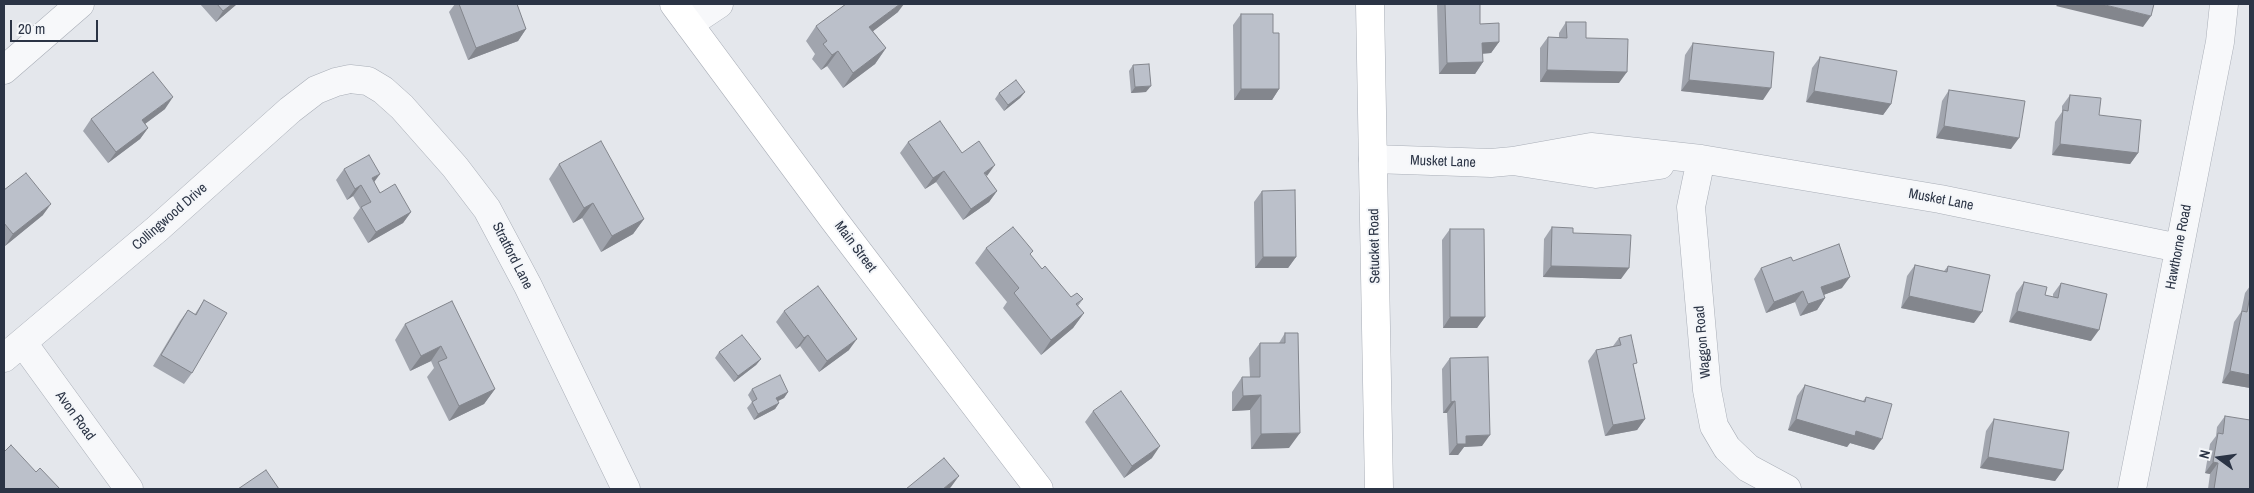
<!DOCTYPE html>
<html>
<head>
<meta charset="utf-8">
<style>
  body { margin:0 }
  #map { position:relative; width:2254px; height:493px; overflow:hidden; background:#e4e7ec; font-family:"Archivo Narrow",sans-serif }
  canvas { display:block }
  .frame { position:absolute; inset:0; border:5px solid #2b3445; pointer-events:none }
  .north { position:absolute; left:2194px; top:433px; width:50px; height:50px; -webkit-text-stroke:4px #f4f6f9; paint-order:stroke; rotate:284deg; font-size:14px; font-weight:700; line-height:20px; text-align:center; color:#2b3445 }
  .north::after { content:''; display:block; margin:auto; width:18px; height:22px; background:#2b3445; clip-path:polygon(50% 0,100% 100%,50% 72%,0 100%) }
  .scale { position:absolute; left:10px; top:20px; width:88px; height:22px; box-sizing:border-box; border:2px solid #2b3445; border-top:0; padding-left:6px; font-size:15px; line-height:18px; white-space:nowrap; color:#2b3445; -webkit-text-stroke:4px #f4f6f9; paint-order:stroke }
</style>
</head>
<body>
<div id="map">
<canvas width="2254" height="493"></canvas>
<div class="frame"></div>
<div class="north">N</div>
<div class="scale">20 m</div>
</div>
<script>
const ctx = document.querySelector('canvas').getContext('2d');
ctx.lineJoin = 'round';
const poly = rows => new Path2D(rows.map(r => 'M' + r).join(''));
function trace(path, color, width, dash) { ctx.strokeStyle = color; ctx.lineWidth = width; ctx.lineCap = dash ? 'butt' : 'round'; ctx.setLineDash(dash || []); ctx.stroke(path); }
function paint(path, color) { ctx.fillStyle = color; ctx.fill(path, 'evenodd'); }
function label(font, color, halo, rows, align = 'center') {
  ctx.font = font + ' "Archivo Narrow",sans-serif'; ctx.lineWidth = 4; ctx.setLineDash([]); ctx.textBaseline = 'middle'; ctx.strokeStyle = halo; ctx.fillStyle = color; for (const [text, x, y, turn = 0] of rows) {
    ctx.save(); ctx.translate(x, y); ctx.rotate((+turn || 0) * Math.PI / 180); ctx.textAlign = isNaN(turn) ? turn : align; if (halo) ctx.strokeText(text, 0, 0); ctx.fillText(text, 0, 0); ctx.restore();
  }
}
const street = poly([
  [689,24,719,4],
  [4,70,80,4],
  [1373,159,1491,163,1513,161,1596,174,1660,165],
  [1701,159,1691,207,1707,390,1714,426,1727,448,1748,468,1787,489],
  [1513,161,1591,147,1701,159,1940,199,2179,248],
  [23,343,129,489],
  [4,358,157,229,290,110,316,90,336,82,350,79,368,81,383,90,402,107,455,167,487,209,528,286,626,489],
  [2132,489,2220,42,2224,4]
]);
const secondary = poly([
  [674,4,834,220,1039,489],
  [1370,4,1379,489]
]);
trace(street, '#a9aeb7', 29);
trace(secondary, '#a9aeb7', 29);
trace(street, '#f7f8fa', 28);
trace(secondary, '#fff', 28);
paint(poly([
  [200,4,237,4,216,22],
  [455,4,517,4,526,29,518,41,468,60,449,12],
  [1437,4,1480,4,1480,24,1499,42,1491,53,1482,54,1483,62,1475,74,1439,74],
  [898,12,873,31,886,48,875,64,843,88,827,66,821,70,812,59,815,54,806,41,816,26],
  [1241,14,1273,33,1279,89,1272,100,1234,100,1233,25],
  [1566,22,1586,38,1619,83,1540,82,1540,48,1548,37,1559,37,1559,33],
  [1693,43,1763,100,1681,91,1685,55],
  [1820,57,1891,104,1883,115,1806,102,1812,68],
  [1133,65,1146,92,1131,93,1129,71],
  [1949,90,2011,149,1936,138,1942,101],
  [1025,92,1020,98,1004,111,995,99,999,93],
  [2070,95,2099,115,2138,153,2130,164,2052,155,2055,122,2062,112,2062,106],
  [165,109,145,124,148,128,140,139,108,163,83,131,91,119],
  [908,142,962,153,987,177,997,191,989,202,963,220,936,182,925,189,900,153],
  [559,164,644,219,633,234,601,252,582,218,573,223,549,179],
  [344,169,374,182,380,193,411,212,403,223,368,243,353,218,360,208,353,196,347,200,336,180],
  [4,190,43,215,5,246,4,245],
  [1262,191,1296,257,1288,268,1255,268,1254,202],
  [1552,227,1621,279,1543,277,1544,239],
  [1450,229,1485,317,1477,328,1443,328,1442,240],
  [986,248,1030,255,1042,269,1071,297,1083,299,1078,306,1084,313,1073,328,1041,355,1003,308,1007,302,975,263],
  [1915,265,1944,271,1948,266,1974,323,1901,308,1907,276],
  [1761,268,1842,288,1823,295,1825,298,1817,310,1800,316,1795,302,1766,313,1754,279],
  [2024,282,2045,295,2053,297,2053,294,2061,283,2091,341,2009,322,2016,293],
  [2250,286,2250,388,2222,383,2234,322,2241,312,2245,293],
  [204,300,192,373,184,384,153,366,180,321,188,310,195,314],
  [452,301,495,389,484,404,449,421,427,377,434,368,431,361,410,371,395,340,405,324],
  [784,311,849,350,819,372,800,346,796,349,776,322],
  [1285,333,1289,448,1251,449,1250,410,1232,411,1232,392,1242,377,1250,377,1249,358,1260,343,1279,343],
  [1619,338,1634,368,1645,419,1637,430,1605,436,1588,361,1596,350,1613,346],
  [719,352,761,359,756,365,734,382,715,358],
  [1450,358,1482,446,1464,447,1458,455,1449,455,1447,413,1443,413,1442,369],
  [1805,385,1863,401,1866,397,1874,450,1850,443,1847,447,1788,430,1797,396],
  [752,389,788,392,784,398,778,401,779,403,775,409,754,420,747,408,752,402,748,395],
  [1093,411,1152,458,1124,478,1085,422],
  [2225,416,2250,489,2208,489,2210,474,2205,473,2210,444,2216,436,2217,427],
  [1994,419,2063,470,2055,481,1980,468,1986,431]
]), '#a1a5ae');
paint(poly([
  [232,4,237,4,216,22,223,11],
  [900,4,904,4,898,12,859,42,869,27],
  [2058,4,2101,4,2151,16,2143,27,2056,6],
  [526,29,518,41,468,60,476,48],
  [1499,42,1491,53,1474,54,1482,43],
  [886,48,875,64,843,88,853,73],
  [838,51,827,66,821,70,832,55],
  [1483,62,1475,74,1439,74,1447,63],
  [1547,70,1627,72,1619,83,1540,82],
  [1689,80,1771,88,1763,100,1681,91],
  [1151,86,1146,92,1131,93,1135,87],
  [1241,89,1279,89,1272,100,1234,100],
  [1814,91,1891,104,1883,115,1806,102],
  [1025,92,1020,98,1004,111,1008,105],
  [173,97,165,109,134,132,142,120],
  [1944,126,2019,138,2011,149,1936,138],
  [148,128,140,139,108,163,116,152],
  [2060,144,2138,153,2130,164,2052,155],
  [995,165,987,176,984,173],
  [944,171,936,182,925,189,933,178],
  [380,174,372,185,372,178],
  [361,185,353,196,347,200,355,189],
  [997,191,989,202,963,220,971,209],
  [593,203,582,218,573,223,584,208],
  [51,204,43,215,5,246,13,234],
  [411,212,403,223,368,243,376,232],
  [644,219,633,234,601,252,612,236],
  [1263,257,1296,257,1288,268,1255,268],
  [1551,266,1629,268,1621,279,1543,277],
  [1850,277,1842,288,1813,299,1821,287],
  [1803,291,1795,302,1766,313,1774,302],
  [1909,296,1982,312,1974,323,1901,308],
  [1825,298,1817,310,1800,316,1808,304],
  [2017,311,2099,330,2091,341,2009,322],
  [1084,313,1073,328,1041,355,1051,340],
  [1450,317,1485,317,1477,328,1443,328],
  [808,335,800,346,796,349,804,338],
  [857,339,849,350,819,372,827,361],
  [441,346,431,361,410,371,421,356],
  [761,359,756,365,734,382,738,376],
  [2230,371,2250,375,2250,388,2222,383],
  [495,389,484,404,449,421,459,406],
  [788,392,784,398,772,404,776,398],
  [1261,395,1250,410,1232,411,1243,396],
  [1455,401,1447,413,1443,413,1451,402],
  [779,403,775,409,754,420,758,414],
  [1645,419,1637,430,1605,436,1613,425],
  [1796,419,1856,431,1882,439,1874,450,1850,443,1847,447,1788,430],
  [1300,433,1289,448,1251,449,1261,434],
  [1490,435,1482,446,1464,447,1458,455,1449,455,1457,444,1466,436],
  [1160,446,1152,458,1124,478,1132,466],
  [1988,457,2063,470,2055,481,1980,468],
  [2213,462,2218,463,2210,474,2205,473],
  [959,476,951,487,949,489,943,489]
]), '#83868d');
const building = poly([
  [217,4,232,4,223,11,217,4],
  [459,4,517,4,526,29,476,48,459,4],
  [846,4,900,4,869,27,886,48,853,73,838,51,832,55,823,44,827,41,816,26,846,4],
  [1445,4,1480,4,1480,24,1499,23,1499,42,1482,43,1483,62,1447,63,1445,4],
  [2101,4,2154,4,2151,16,2101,4],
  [1241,14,1273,14,1273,33,1279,33,1279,89,1241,89,1241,14],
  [1566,22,1586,22,1586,38,1628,39,1627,72,1547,70,1548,37,1567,38,1566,22],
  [1693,43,1774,52,1771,88,1689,80,1693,43],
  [1820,57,1897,71,1891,104,1814,91,1820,57],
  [1149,64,1151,86,1135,87,1133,65,1149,64],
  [153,72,173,97,142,120,148,128,116,152,91,119,153,72],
  [1016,80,1025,92,1008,105,999,93,1016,80],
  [1949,90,2025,101,2019,138,1944,126,1949,90],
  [2070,95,2101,98,2099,115,2141,120,2138,153,2060,144,2063,110,2068,111,2070,95],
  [940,121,962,153,979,141,995,165,984,173,997,191,971,209,944,171,933,178,908,142,940,121],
  [601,141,644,219,612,236,593,203,584,208,559,164,601,141],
  [369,155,380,174,372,178,380,193,395,184,411,212,376,232,361,207,371,202,361,185,355,189,344,169,369,155],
  [26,173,51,204,13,234,4,223,4,190,26,173],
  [1295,190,1296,257,1263,257,1262,191,1295,190],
  [1013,227,1033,251,1030,254,1042,269,1045,266,1071,297,1077,293,1083,299,1076,304,1084,313,1051,340,1014,293,1019,288,986,248,1013,227],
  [1552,227,1573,228,1573,233,1631,235,1629,268,1551,266,1552,227],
  [1450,229,1484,229,1485,317,1450,317,1450,229],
  [1839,244,1850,277,1821,287,1825,298,1808,304,1803,291,1774,302,1761,268,1791,257,1793,261,1839,244],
  [1915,265,1947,272,1948,266,1990,275,1982,312,1909,296,1915,265],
  [2024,282,2047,287,2045,295,2058,298,2061,283,2107,294,2099,330,2017,311,2024,282],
  [818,286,857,339,827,361,808,335,804,338,784,311,818,286],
  [2250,296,2250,375,2230,371,2242,311,2247,312,2250,296],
  [204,300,227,313,192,373,161,355,188,310,196,315,204,300],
  [452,301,495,389,459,406,438,362,447,358,441,346,421,356,405,324,452,301],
  [1285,333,1298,333,1300,433,1261,434,1261,395,1243,396,1242,377,1260,377,1260,343,1285,343,1285,333],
  [742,335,761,359,738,376,719,352,742,335],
  [1631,335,1637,363,1633,364,1645,419,1613,425,1596,350,1621,345,1619,338,1631,335],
  [1488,357,1490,435,1466,436,1466,444,1457,444,1455,401,1451,402,1450,358,1488,357],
  [780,375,788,392,776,398,779,403,758,414,752,402,757,399,752,389,780,375],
  [1805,385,1865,402,1866,397,1892,404,1882,439,1856,431,1855,436,1796,419,1805,385],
  [1121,391,1160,446,1132,466,1093,411,1121,391],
  [2225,416,2250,420,2250,489,2214,489,2218,463,2213,462,2218,433,2223,434,2225,416],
  [1994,419,2069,432,2063,470,1988,457,1994,419],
  [11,445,36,472,40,468,60,489,4,489,4,452,11,445],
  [944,458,959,476,943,489,906,489,944,458],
  [266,470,279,489,238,489,266,470]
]);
paint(building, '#bbc0ca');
trace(building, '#83868d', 1);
label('14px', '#2b3445', '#f4f6f9', [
  ["Musket Lane",1443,162,2],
  ["Musket Lane",1941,200,11],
  ["Collingwood Drive",170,217,-41],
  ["Setucket Road",1375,246,-91],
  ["Main Street",855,247,53],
  ["Hawthorne Road",2179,247,-79],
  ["Stratford Lane",512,256,63],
  ["Waggon Road",1703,342,-95],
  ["Avon Road",75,416,54]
]);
</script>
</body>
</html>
